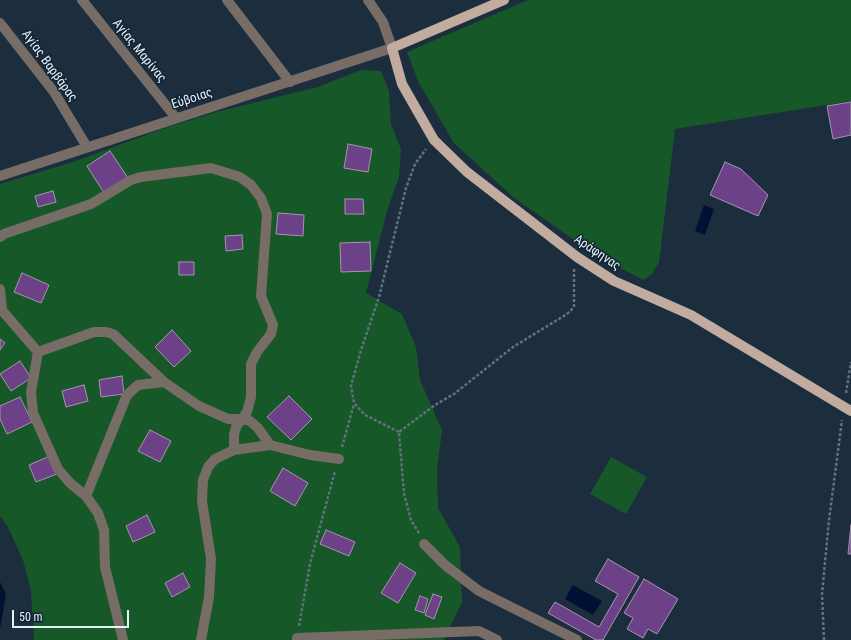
<!DOCTYPE html>
<html>
<head>
<meta charset="utf-8">
<style>
  body { margin:0 }
  #map { position:relative; width:851px; height:640px; overflow:hidden; background:#1c2e3e; font-family:"Roboto Condensed",sans-serif }
  canvas { display:block }
  .scale { position:absolute; left:12px; top:610px; width:117px; height:18px; box-sizing:border-box; border:2px solid #e4f0fa; border-top:0; padding-left:5px; font-size:12px; line-height:14px; white-space:nowrap; color:#e4f0fa; -webkit-text-stroke:3px #122433; paint-order:stroke }
</style>
</head>
<body>
<div id="map">
<canvas width="851" height="640"></canvas>
<div class="scale">50 m</div>
</div>
<script>
const ctx = document.querySelector('canvas').getContext('2d');
ctx.lineJoin = 'round';
function paint(path, color) { ctx.fillStyle = color; ctx.fill(path, 'evenodd'); }
const poly = rows => new Path2D(rows.map(r => 'M' + r).join(''));
function trace(path, color, width, dash) { ctx.strokeStyle = color; ctx.lineWidth = width; ctx.lineCap = dash ? 'butt' : 'round'; ctx.setLineDash(dash || []); ctx.stroke(path); }
function label(font, color, halo, rows, align = 'center') {
  ctx.font = font + ' "Roboto Condensed",sans-serif'; ctx.lineWidth = 3; ctx.setLineDash([]); ctx.textBaseline = 'middle'; ctx.strokeStyle = halo; ctx.fillStyle = color; for (const [text, x, y, turn = 0] of rows) {
    ctx.save(); ctx.translate(x, y); ctx.rotate((+turn || 0) * Math.PI / 180); ctx.textAlign = isNaN(turn) ? turn : align; if (halo) ctx.strokeText(text, 0, 0); ctx.fillText(text, 0, 0); ctx.restore();
  }
}
paint(poly([
  [528,0,851,0,851,101,675,129,659,262,652,274,643,280,591,252,513,197,454,143,419,83,407,52],
  [361,70,381,71,389,91,391,124,401,149,399,177,387,211,366,293,402,314,416,347,420,380,442,430,437,470,438,508,460,547,462,602,444,640,34,640,31,591,23,560,8,527,0,516,0,184,73,162,165,128,216,112,318,87],
  [611,457,647,477,626,514,590,494]
]), '#175828');
paint(poly([
  [704,205,714,209,705,235,695,231],
  [0,582,6,594,0,629],
  [573,585,602,601,593,615,565,599]
]), '#011133');
const building = poly([
  [851,102,851,135,833,139,827,106,851,102],
  [348,144,372,149,368,172,344,168,348,144],
  [110,151,128,178,104,193,87,166,110,151],
  [725,162,741,169,768,195,758,216,710,195,725,162],
  [53,191,56,202,38,207,35,196,53,191],
  [345,199,363,199,364,214,345,214,345,199],
  [278,213,304,215,303,236,276,234,278,213],
  [242,235,243,249,226,251,225,236,242,235],
  [370,242,371,271,341,272,340,243,370,242],
  [179,262,194,262,194,275,179,275,179,262],
  [22,273,49,285,41,303,14,292,22,273],
  [172,330,191,351,174,367,155,347,172,330],
  [0,339,5,343,0,350,0,339],
  [20,361,31,378,11,391,0,374,20,361],
  [122,376,124,394,101,397,99,380,122,376],
  [84,385,88,401,66,407,62,391,84,385],
  [289,396,312,419,291,440,267,417,289,396],
  [20,397,32,422,7,434,0,419,0,406,20,397],
  [150,430,171,441,160,462,138,451,150,430],
  [50,456,57,474,36,482,29,465,50,456],
  [283,468,308,483,295,506,270,491,283,468],
  [147,515,155,532,133,542,126,526,147,515],
  [851,525,851,554,848,554,851,525],
  [326,530,355,542,349,556,320,544,326,530],
  [608,559,639,577,603,640,596,640,548,613,555,602,599,627,618,594,595,581,608,559],
  [400,563,416,573,398,603,381,593,400,563],
  [183,573,190,587,172,597,165,583,183,573],
  [644,579,678,599,657,634,648,629,643,638,627,629,633,618,624,613,644,579],
  [433,594,442,597,434,619,425,615,433,594],
  [420,596,428,599,424,613,415,610,420,596]
]);
paint(building, '#6d4187');
trace(building, '#a496ad', 1);
trace(poly([
  [846,393,851,362],
  [399,432,365,415,354,403,351,386,361,350,379,297,406,188,415,164,426,149],
  [342,447,354,404],
  [419,533,411,520,404,494,399,432,435,405,454,394,513,347,567,314,574,307,574,269],
  [299,626,310,564,335,471],
  [824,640,822,594,829,520,842,420]
]), '#61717f', 2.5, [3, 2]);
trace(poly([
  [82,0,176,118],
  [227,0,290,82],
  [0,23,54,92,87,147],
  [0,176,392,48,383,22,368,0],
  [0,237,4,234,91,204,131,180,141,177,211,168,240,177,251,185,261,198,267,214,261,296,273,325,271,334,257,352,251,364,251,397,247,412,236,427,234,435,234,450,215,459,208,467,203,480,202,501,211,559,209,597,201,640],
  [0,289,2,309],
  [0,308,38,352,94,332,106,332,113,334,164,382,199,406,228,419,242,419,250,421,258,428,270,445,310,455,339,459],
  [38,352,31,392,33,413,58,469,70,483,86,496,98,513,104,530,105,567,123,640],
  [234,450,270,445],
  [86,496,127,395,138,385,164,382],
  [424,544,445,565,479,591,577,640],
  [297,640,297,638,479,631,497,640]
]), '#776c66', 10);
trace(poly([
  [504,0,392,48,402,84,434,140,467,172,577,257,614,281,691,315,851,411]
]), '#c2ac9f', 10);
label('13px', '#e4f0fa', '#122433', [
  ["Αγίας Μαρίνας",139,51,51],
  ["Αγίας Βαρβάρας",49,66,54],
  ["Εύβοιας",192,99,-18],
  ["Αράφηνας",597,253,34]
]);
</script>
</body>
</html>
